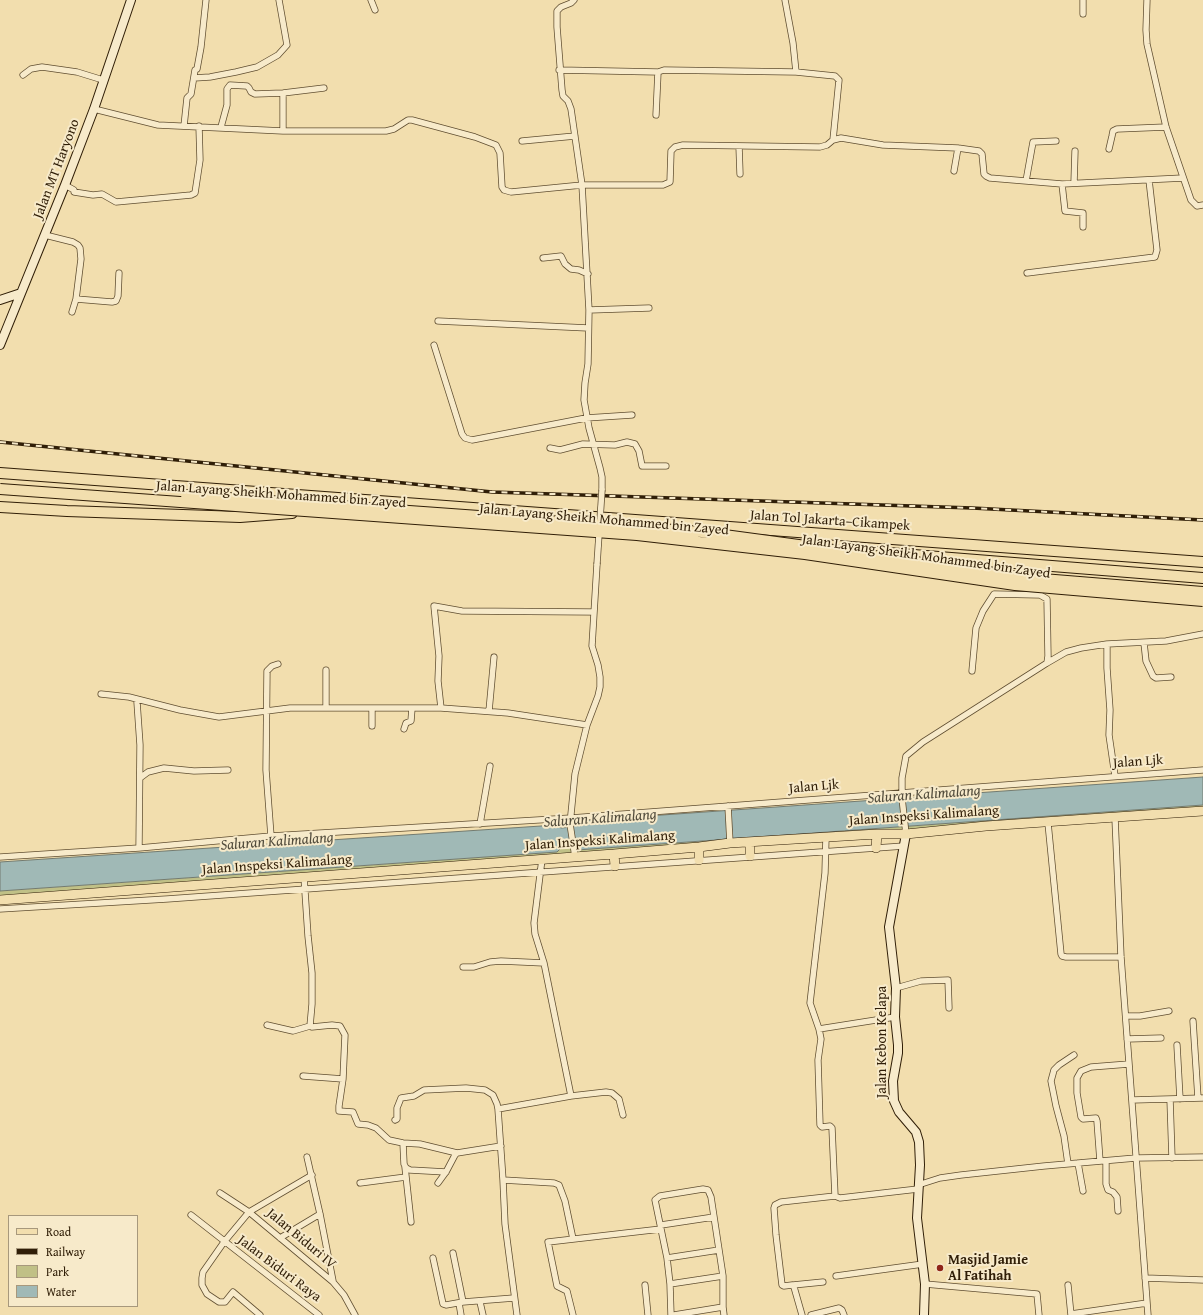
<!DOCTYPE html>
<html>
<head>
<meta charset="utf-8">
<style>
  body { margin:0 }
  #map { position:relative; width:1203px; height:1315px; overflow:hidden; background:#f2deae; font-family:"Gentium Book Plus",serif }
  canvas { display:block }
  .legend { position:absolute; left:8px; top:1215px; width:130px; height:92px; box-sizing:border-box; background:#f7eaca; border:1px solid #a7987c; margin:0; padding:5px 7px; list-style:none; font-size:12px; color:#301e07 }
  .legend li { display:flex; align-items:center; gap:8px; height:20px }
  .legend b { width:20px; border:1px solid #a7987c }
</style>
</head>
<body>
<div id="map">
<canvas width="1203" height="1315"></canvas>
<ul class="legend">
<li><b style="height:5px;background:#f2deae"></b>Road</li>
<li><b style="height:5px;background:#301e07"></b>Railway</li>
<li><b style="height:11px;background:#c0c086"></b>Park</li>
<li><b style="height:11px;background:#a0b9b6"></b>Water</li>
</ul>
</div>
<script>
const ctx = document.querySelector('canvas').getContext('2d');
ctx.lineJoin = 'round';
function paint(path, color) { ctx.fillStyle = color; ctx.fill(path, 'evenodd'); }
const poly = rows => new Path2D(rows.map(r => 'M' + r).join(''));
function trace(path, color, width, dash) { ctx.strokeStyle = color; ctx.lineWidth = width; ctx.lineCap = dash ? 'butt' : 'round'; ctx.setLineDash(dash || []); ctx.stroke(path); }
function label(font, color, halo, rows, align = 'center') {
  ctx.font = font + ' "Gentium Book Plus",serif'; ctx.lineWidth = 4; ctx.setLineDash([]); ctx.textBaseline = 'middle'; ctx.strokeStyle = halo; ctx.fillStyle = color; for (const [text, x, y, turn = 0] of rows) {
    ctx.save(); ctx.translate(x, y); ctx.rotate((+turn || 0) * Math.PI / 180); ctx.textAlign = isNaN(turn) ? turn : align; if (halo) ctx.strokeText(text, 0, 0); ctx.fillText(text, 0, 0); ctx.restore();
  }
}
paint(poly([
  [1203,805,1203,811,0,900,0,891,557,852,563,846,572,846,577,850]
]), '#c0c086');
const water = poly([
  [1203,777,1203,805,577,850,572,846,563,846,557,852,0,891,0,862,556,825,561,828,573,827,577,821,1203,777]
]);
paint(water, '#a0b9b6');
trace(water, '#737b70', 1);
const street = poly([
  [371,0,375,10],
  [574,0,571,3,561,7,557,11,557,27,562,90,563,96,568,101,571,109,582,185,589,310,588,364,585,383,584,400,589,428,600,468,602,477,602,490],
  [785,0,793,43,796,72],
  [1147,0,1146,30,1147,44,1166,127,1191,200,1197,206,1203,205],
  [1083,14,1083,0],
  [559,70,658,72,664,70,796,72,835,76,839,80,833,140],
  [23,75,31,69,42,67,77,72,103,80],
  [194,78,210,77,236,72,257,67,278,55,287,45,279,0],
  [283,93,283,131],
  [94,109,158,125,283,131,386,131,394,129,408,120,412,120,475,137,496,145,500,153,502,187,504,190,511,192,582,185,663,185,670,182,671,151,675,147,683,145,820,147,827,145,833,140,841,138,883,145,958,148,979,151,982,154,984,174,986,176,990,178,1062,184,1183,178],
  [656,115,658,72],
  [184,126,187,98,191,94,195,70,197,69,201,47,206,0],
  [221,127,227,105,227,89,230,85,247,86,249,88,251,92,255,94,283,93,324,88],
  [522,141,575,136],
  [739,146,740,174],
  [1109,149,1112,136,1113,131,1117,129,1166,127],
  [954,171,958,148],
  [1026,181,1033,142,1056,141],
  [1074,183,1075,151],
  [1062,184,1065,211,1083,213,1083,227],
  [65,185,74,190,74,192,93,195,102,194,116,202,191,195,195,193,200,160,199,126],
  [45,235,73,242,78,245,80,248,81,259,76,299,72,312],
  [543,258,561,256,565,264,571,269,579,270,588,274],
  [1027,273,1155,257,1157,250,1149,180],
  [76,299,112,302,116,301,118,296,119,273],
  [589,310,649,308],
  [438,321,588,328],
  [434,345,462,434,465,438,472,440,586,418,632,415],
  [550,448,560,450,583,444,615,445,627,442,635,444,639,451,642,466,666,466],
  [1144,643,1146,661,1153,676,1156,678,1171,677],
  [1107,644,1107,668,1110,710,1109,735,1115,776],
  [1047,663,1066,652,1081,648,1107,644,1166,641,1203,634],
  [101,694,129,697,180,710,219,717,290,708,441,708,508,713,587,725],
  [139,700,137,702,140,745,139,848],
  [326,708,326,670],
  [441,708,438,681,439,656,434,606,462,611,594,612],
  [489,711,494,657],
  [372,726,372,708],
  [404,729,406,723,411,721,412,708],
  [140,778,148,772,164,768,194,771,228,770],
  [728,806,730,843],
  [1115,818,1121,957,1148,1315],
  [1048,823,1061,954,1062,956,1066,957,1121,957],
  [480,824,490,766],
  [906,834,902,798,902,778,906,756,923,742,1047,663,1048,656,1047,599,1040,595,994,594,983,611,976,628,972,671],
  [271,836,266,770,267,671,272,666,278,664],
  [826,837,825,873,810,1003,819,1029,821,1039,818,1060,820,1125,822,1127,830,1126,832,1128,835,1196],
  [0,857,139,848,271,836,571,818,1203,770],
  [575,857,570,824,575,774,587,725,598,696,600,687,600,677,598,665,592,646,597,564],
  [542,859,534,923,535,934,544,963,571,1096],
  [304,877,308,936,312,973,312,1004,310,1026,312,1027,332,1025,340,1026,345,1035,343,1079,339,1106,339,1111,353,1112,358,1124,368,1125,376,1128,389,1140,403,1143,420,1144,457,1153],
  [0,909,167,899,904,846],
  [463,967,474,967,490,962,501,961,544,963],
  [896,988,921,981,948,980,949,1008],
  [1126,1016,1140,1016,1169,1011],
  [1193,1021,1198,1098],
  [267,1025,293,1031,310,1026],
  [819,1029,895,1017],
  [1127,1039,1161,1038],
  [1177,1045,1180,1099],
  [303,1076,343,1079],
  [1170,1099,1172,1158],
  [1132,1100,1203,1098],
  [498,1109,571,1096,606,1092,612,1093,619,1099,623,1115],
  [395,1120,397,1119,397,1108,401,1098,414,1096,424,1090,466,1088,485,1090,493,1095,497,1104,498,1109,503,1180,505,1224,517,1315],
  [403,1143,404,1164,406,1168,410,1170,446,1172],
  [307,1157,320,1214,333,1281],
  [1100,1161,1097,1121,1096,1118,1083,1119,1081,1117,1077,1093,1077,1078,1081,1071,1091,1067,1129,1064],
  [1106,1161,1106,1184,1108,1190,1113,1192,1117,1197,1118,1211],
  [1078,1163,1083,1191],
  [1068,1164,1064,1136,1056,1106,1051,1081,1054,1070,1059,1065,1074,1055],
  [405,1167,411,1222],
  [503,1180,554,1183,559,1185,565,1201,573,1239],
  [360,1183,406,1177],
  [438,1183,446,1172,455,1155,457,1153,501,1146],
  [918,1185,940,1178,961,1175,1044,1166,1136,1158,1203,1157],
  [220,1193,249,1212,333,1282,344,1295,355,1315],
  [191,1215,319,1315],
  [661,1225,714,1217],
  [280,1238,320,1214],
  [453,1253,463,1302,514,1298],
  [433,1258,443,1304,446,1305,463,1302],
  [667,1258,719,1250],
  [836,1276,923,1264],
  [1145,1278,1203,1280],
  [670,1284,723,1276],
  [925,1284,1037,1294,1039,1315],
  [645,1285,648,1315],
  [793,1285,823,1282],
  [1068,1285,1071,1315],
  [480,1302,483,1315],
  [459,1303,461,1315],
  [1071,1314,1147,1303],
  [260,1315,233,1292,225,1302,219,1302,207,1294,202,1285,202,1278,203,1272,224,1242,249,1212,312,1175],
  [573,1315,567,1291,557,1286,548,1242,661,1229],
  [671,1315,670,1284,667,1258,655,1200,660,1196,703,1189,708,1190,711,1197,723,1276,723,1307,724,1315],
  [674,1315,723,1307],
  [802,1315,794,1287,792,1285,784,1286,782,1285,776,1235,774,1208,775,1205,781,1202,835,1196,840,1198,918,1189],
  [811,1315,839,1308,842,1310,844,1315]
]);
const secondary = poly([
  [0,300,21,293],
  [0,345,65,185,94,109,131,0],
  [906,834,889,927,896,988,895,1017,898,1045,898,1053,893,1081,894,1101,899,1112,916,1132,919,1142,920,1165,917,1218,925,1284,924,1315]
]);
const primary = poly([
  [699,847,699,860],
  [876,848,877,834],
  [614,854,615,866],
  [750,856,750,843],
  [0,900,614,854,699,847,730,843,877,834,906,834,986,826,1203,811]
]);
const highway = poly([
  [0,473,1203,562],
  [0,507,67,511,240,517,292,513],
  [876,552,1203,578]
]);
trace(street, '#604e31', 7);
trace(secondary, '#301e07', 10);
trace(primary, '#301e07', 10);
trace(highway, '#301e07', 12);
trace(street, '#f7eaca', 5.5);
trace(secondary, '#f7eaca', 8);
trace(primary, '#f2deae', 9);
trace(highway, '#f2deae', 10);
const rail = poly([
  [0,442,492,492,972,508,1203,520]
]);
trace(rail, '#301e07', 3.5);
trace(rail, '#f7eaca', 2, [6]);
const streetBridge = poly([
  [597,564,602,490]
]);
const highwayBridge = poly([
  [0,489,637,535,805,554,1015,585,1203,601],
  [186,495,702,532,806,546,1018,577,1203,592]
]);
trace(streetBridge, '#604e31', 7, []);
trace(highwayBridge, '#301e07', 12, []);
trace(streetBridge, '#f7eaca', 5.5);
trace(highwayBridge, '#f2deae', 10);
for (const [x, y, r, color] of [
  [940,1268,4,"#8f2418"]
]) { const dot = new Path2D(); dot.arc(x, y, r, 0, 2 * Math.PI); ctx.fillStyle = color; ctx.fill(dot); trace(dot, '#f7eaca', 1.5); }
label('14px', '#301e07', '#f7eaca', [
  ["Jalan MT Haryono",57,169,-69],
  ["Jalan Layang Sheikh Mohammed bin Zayed",281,495,4],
  ["Jalan Layang Sheikh Mohammed bin Zayed",604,520,5],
  ["Jalan Tol Jakarta–Cikampek",830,521,4],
  ["Jalan Layang Sheikh Mohammed bin Zayed",926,557,8],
  ["Jalan Ljk",1138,762,-4],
  ["Jalan Ljk",814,787,-5],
  ["Jalan Inspeksi Kalimalang",924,816,-4],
  ["Jalan Inspeksi Kalimalang",600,841,-4],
  ["Jalan Inspeksi Kalimalang",277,865,-4],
  ["Jalan Kebon Kelapa",882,1042,-90],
  ["Jalan Biduri IV",301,1239,40],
  ["Jalan Biduri Raya",279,1269,37]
]);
label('bold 14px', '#301e07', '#f7eaca', [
  ["Masjid Jamie",948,1260],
  ["Al Fatihah",948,1276]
], 'left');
label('italic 15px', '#524c3c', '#f7eaca', [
  ["Saluran Kalimalang",924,795,-4],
  ["Saluran Kalimalang",600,819,-4],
  ["Saluran Kalimalang",277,842,-4]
]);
</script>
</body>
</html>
